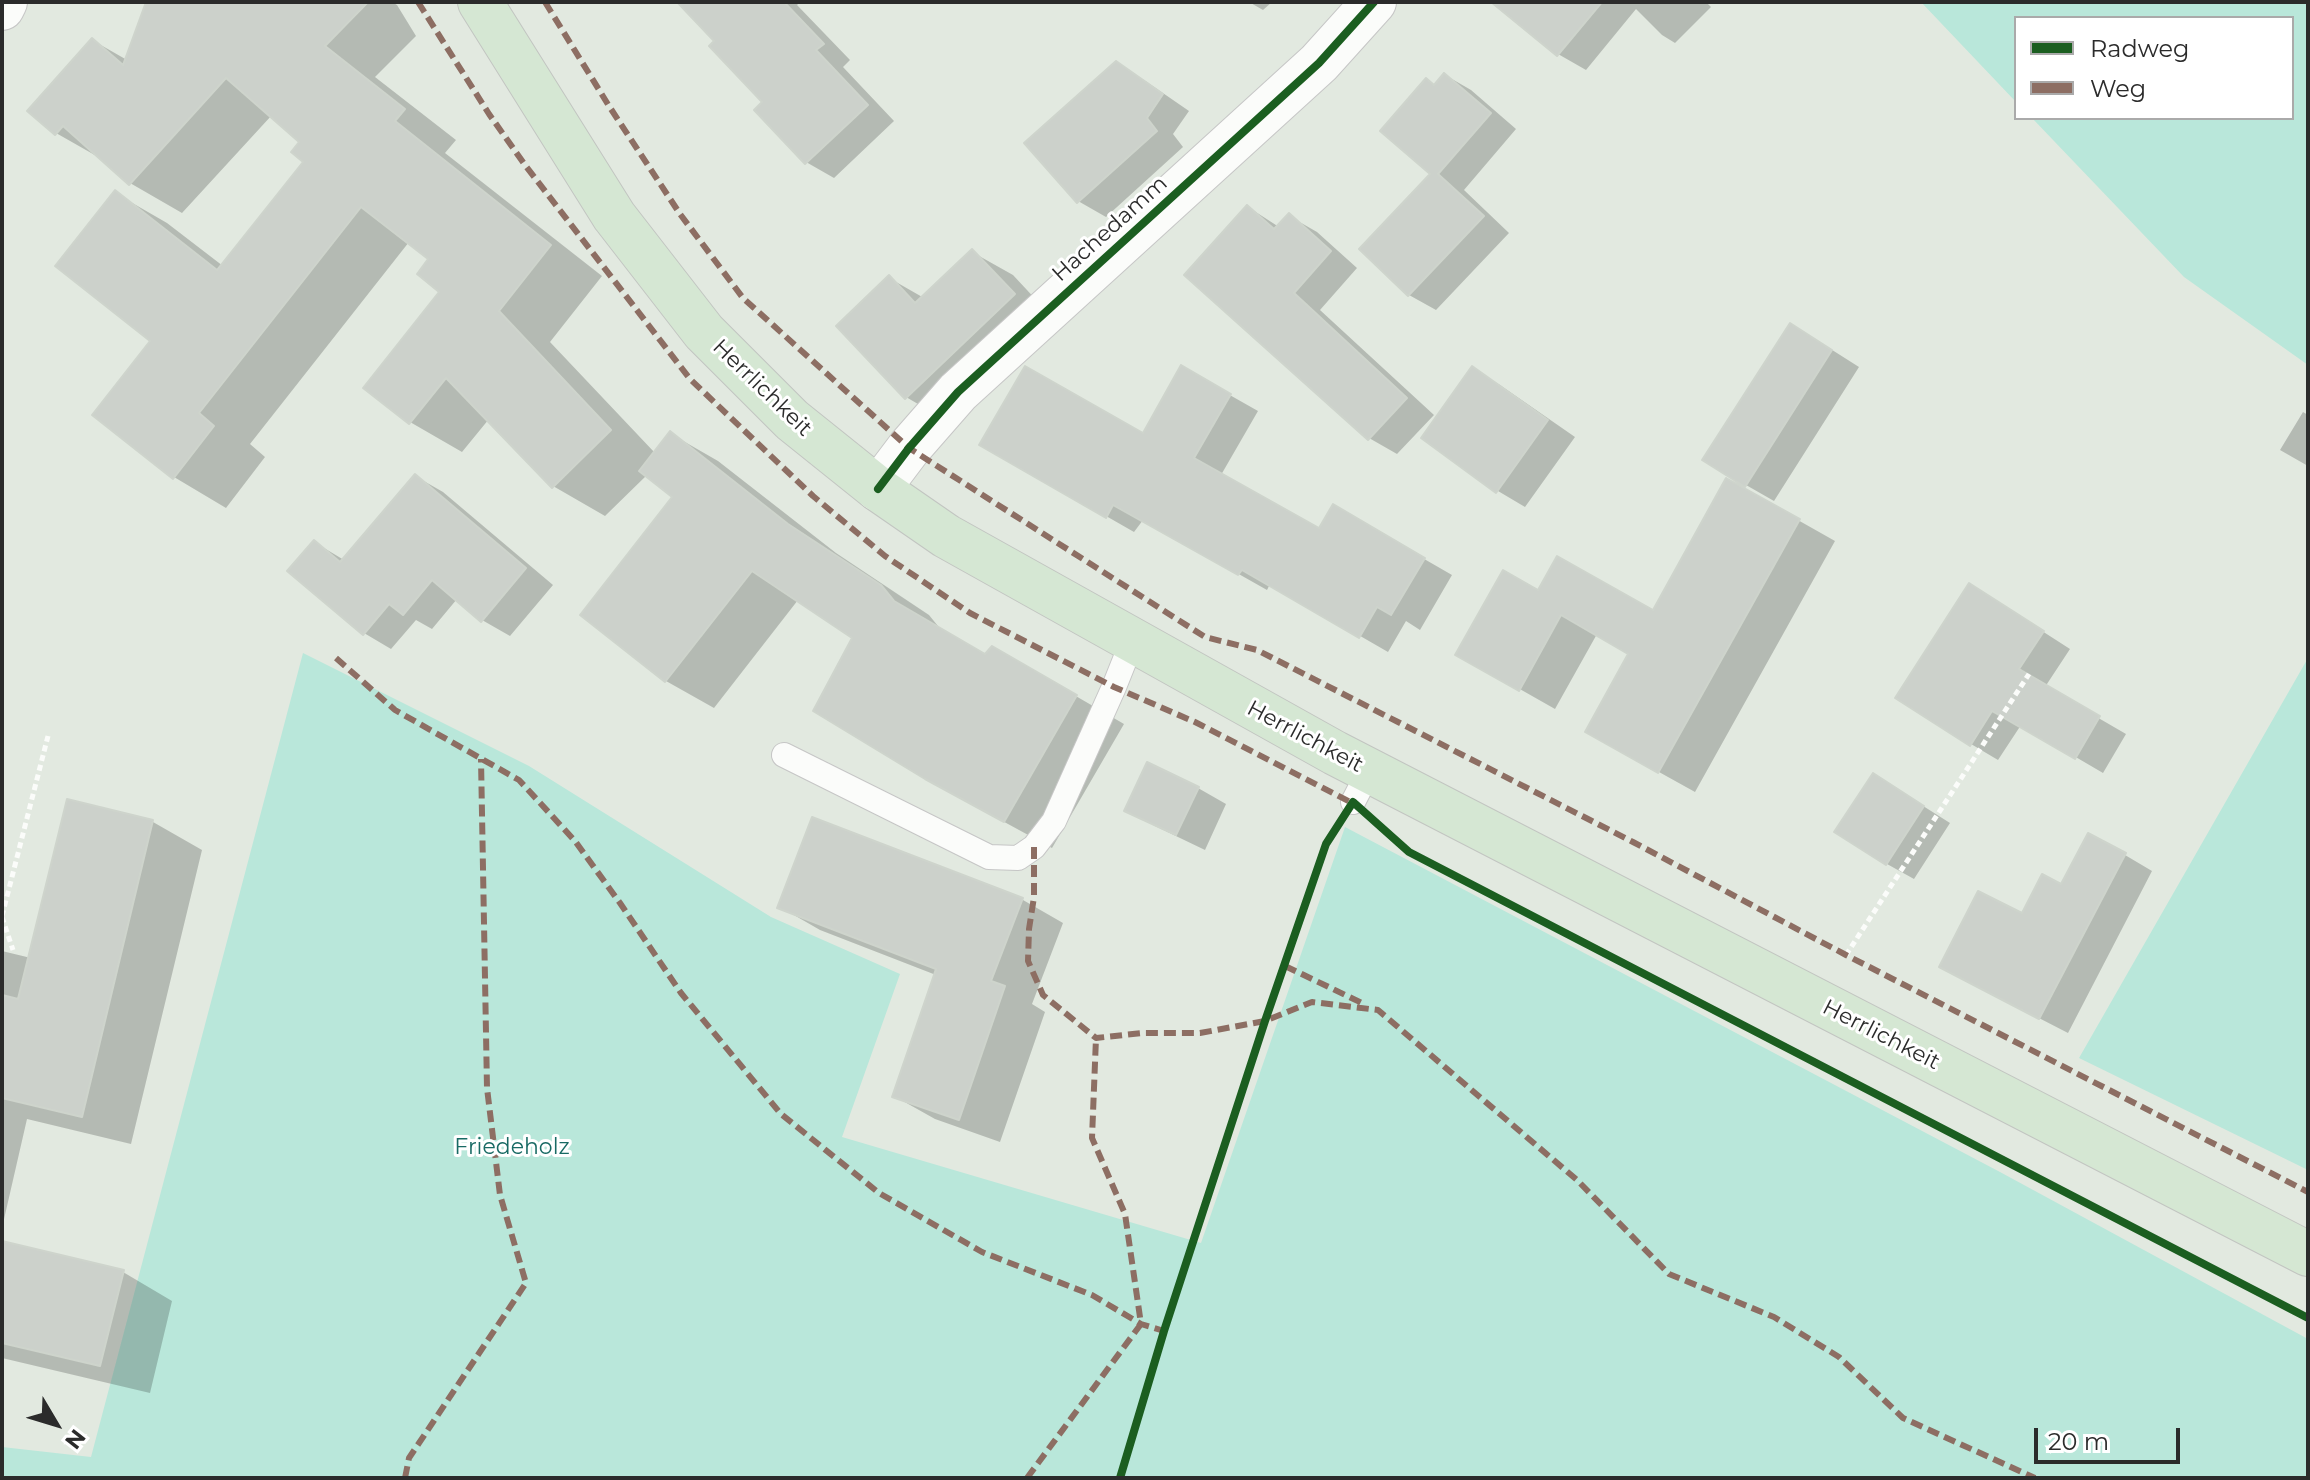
<!DOCTYPE html>
<html>
<head>
<meta charset="utf-8">
<style>
  body { margin:0 }
  #map { position:relative; width:2310px; height:1480px; overflow:hidden; background:#e2e9e0; font-family:Montserrat,sans-serif }
  canvas { display:block }
  .frame { position:absolute; inset:0; border:4px solid #2b2b2b; pointer-events:none }
  .legend { position:absolute; left:2014px; top:16px; width:280px; height:104px; box-sizing:border-box; background:#fff; border:2px solid #aaa; margin:0; padding:10px 14px; list-style:none; font-size:24px; color:#2b2b2b }
  .legend li { display:flex; align-items:center; gap:16px; height:40px }
  .legend b { width:40px; border:2px solid #aaa }
  .north { position:absolute; left:16px; top:1384px; width:80px; height:80px; -webkit-text-stroke:6px #fff; paint-order:stroke; rotate:128deg; font-size:22px; font-weight:700; line-height:32px; text-align:center; color:#2b2b2b }
  .north::after { content:''; display:block; margin:auto; width:28px; height:36px; background:#2b2b2b; clip-path:polygon(50% 0,100% 100%,50% 72%,0 100%) }
  .scale { position:absolute; left:2034px; top:1428px; width:146px; height:36px; box-sizing:border-box; border:4px solid #2b2b2b; border-top:0; padding-left:10px; font-size:24px; line-height:28px; white-space:nowrap; color:#2b2b2b; -webkit-text-stroke:6px #fff; paint-order:stroke }
</style>
</head>
<body>
<div id="map">
<canvas width="2310" height="1480"></canvas>
<div class="frame"></div>
<ul class="legend">
<li><b style="height:10px;background:#1b5e20"></b>Radweg</li>
<li><b style="height:10px;background:#8d6e63"></b>Weg</li>
</ul>
<div class="north">N</div>
<div class="scale">20 m</div>
</div>
<script>
const ctx = document.querySelector('canvas').getContext('2d');
ctx.lineJoin = 'round';
function paint(path, color) { ctx.fillStyle = color; ctx.fill(path, 'evenodd'); }
const poly = rows => new Path2D(rows.map(r => 'M' + r).join(''));
function trace(path, color, width, dash) { ctx.strokeStyle = color; ctx.lineWidth = width; ctx.lineCap = dash ? 'butt' : 'round'; ctx.setLineDash(dash || []); ctx.stroke(path); }
function label(font, color, halo, rows, align = 'center') {
  ctx.font = font + ' Montserrat,sans-serif'; ctx.lineWidth = 6; ctx.setLineDash([]); ctx.textBaseline = 'middle'; ctx.strokeStyle = halo; ctx.fillStyle = color; for (const [text, x, y, turn = 0] of rows) {
    ctx.save(); ctx.translate(x, y); ctx.rotate((+turn || 0) * Math.PI / 180); ctx.textAlign = isNaN(turn) ? turn : align; if (halo) ctx.strokeText(text, 0, 0); ctx.fillText(text, 0, 0); ctx.restore();
  }
}
paint(poly([
  [1921,2,2308,2,2308,365,2184,277,2032,118,2292,118,2292,18,2016,18,2016,102],
  [303,653,529,766,771,917,900,974,842,1137,1201,1243,1345,827,2000,1172,2308,1339,2308,1478,2,1478,2,1447,91,1457],
  [2308,658,2308,1170,2079,1058]
]), '#b9e7da');
paint(poly([
  [149,2,392,2,397,5,416,36,375,77,456,140,445,153,602,276,550,342,655,453,671,434,718,461,836,553,929,615,942,631,986,656,993,648,1124,724,1052,848,975,806,854,638,798,600,714,708,666,681,582,615,675,497,647,475,605,516,553,486,489,419,462,452,410,422,442,292,431,259,409,242,250,444,265,457,226,508,174,477,153,340,115,193,167,223,223,266,306,162,302,142,272,115,182,213,130,183,107,162,56,133,92,40,127,60],
  [680,2,800,2,797,5,850,60,843,67,894,121,834,178,806,162,764,102,717,41],
  [1249,2,1272,2,1263,10],
  [1514,2,1706,2,1711,7,1675,43,1662,35,1636,9,1586,70,1558,54],
  [1116,64,1144,80,1189,111,1173,134,1183,147,1106,217,1078,201],
  [1445,75,1471,90,1516,129,1464,190,1509,233,1436,310,1409,295,1362,249,1433,174,1436,86],
  [1248,207,1279,227,1289,216,1317,232,1357,268,1320,310,1434,415,1397,454,1369,438],
  [972,252,1013,275,1054,319,947,421,906,397,889,278,924,298],
  [1818,341,1859,367,1774,501,1746,485],
  [1182,368,1258,411,1221,475,1320,531,1334,507,1452,575,1420,630,1406,621,1388,652,1270,584,1267,590,1143,520,1134,532,982,445,1144,436],
  [1473,369,1500,385,1575,437,1525,507,1498,491,1423,438],
  [2303,412,2308,415,2308,466,2280,450],
  [415,476,443,492,553,585,510,636,482,620,457,599,432,629,416,620,391,649,364,633,314,542,344,560],
  [1727,480,1835,541,1695,792,1623,752,1631,653,1597,634,1555,709,1458,654,1539,592,1654,613],
  [1997,602,2070,649,2045,687,2126,734,2103,773,2021,725,1998,760,1971,744],
  [1198,788,1226,804,1205,850,1155,826,1127,810],
  [1901,792,1950,823,1914,879,1887,864],
  [68,801,153,822,202,850,131,1144,27,1119,2,1228,2,951,31,958],
  [814,819,1023,900,1063,923,1032,1004,1045,1012,1000,1142,935,1119,894,1096,936,975,820,930,780,907],
  [2125,855,2152,871,2068,1033,1969,982,2023,916,2062,887],
  [2,1243,123,1272,172,1301,150,1393,2,1358]
]), '#0003');
const building = poly([
  [146,2,368,2,325,46,405,109,395,121,551,245,499,311,611,430,552,488,446,378,409,424,363,388,439,292,417,274,428,259,361,207,199,413,214,426,173,479,92,415,150,341,55,266,115,190,217,270,303,162,291,152,299,142,226,78,129,185,63,126,55,135,27,111,92,38,123,65,146,2],
  [677,2,784,2,824,44,816,50,868,105,805,164,754,110,762,102,709,46,714,41,677,2],
  [1491,2,1602,2,1557,56,1491,2],
  [1116,61,1163,94,1147,118,1157,131,1077,203,1024,143,1116,61],
  [1444,73,1491,113,1438,174,1484,216,1408,296,1359,249,1430,174,1380,131,1426,78,1434,85,1444,73],
  [1247,205,1274,229,1289,213,1331,251,1294,293,1407,398,1368,440,1184,275,1247,205],
  [972,249,1015,294,905,399,836,326,889,275,915,303,972,249],
  [1790,323,1832,350,1745,487,1702,460,1790,323],
  [1181,365,1231,394,1194,458,1319,528,1333,504,1425,558,1391,615,1377,607,1359,638,1242,570,1238,575,1113,505,1106,518,979,445,1025,366,1143,433,1181,365],
  [1472,366,1548,420,1496,493,1421,438,1472,366],
  [670,431,788,524,881,585,894,601,985,654,992,646,1077,695,1004,822,925,779,813,711,852,638,752,571,665,682,580,615,672,497,639,471,670,431],
  [415,474,526,568,481,622,432,580,403,615,389,604,363,635,287,571,314,540,340,562,415,474],
  [1726,478,1800,519,1658,773,1585,732,1628,654,1561,615,1519,691,1455,655,1503,570,1538,590,1557,556,1653,610,1726,478],
  [1969,583,2044,631,2019,669,2100,716,2075,759,1992,711,1970,746,1895,698,1969,583],
  [1147,762,1199,787,1176,835,1124,811,1147,762],
  [1873,773,1924,806,1886,865,1834,832,1873,773],
  [67,799,153,820,82,1117,2,1098,2,995,18,999,67,799],
  [812,817,1023,898,991,981,1005,986,959,1120,892,1097,936,969,777,908,812,817],
  [2088,833,2126,853,2039,1019,1939,967,1978,891,2022,913,2042,874,2061,884,2088,833],
  [2,1241,124,1270,100,1366,2,1343,2,1241]
]);
paint(building, '#ccd1cb');
trace(building, '#ced4cc', 2);
const lane = poly([
  [784,755,989,857,1018,858,1034,847,1054,821,1114,687,1132,642],
  [1353,802,1369,771]
]);
const street = poly([
  [2,8,5,2],
  [878,489,909,448,958,392,1319,63,1374,2]
]);
const primary = poly([
  [480,2,614,216,704,332,792,420,878,489,946,536,1335,753,2308,1254]
]);
trace(lane, '#c6c6c6', 26);
trace(street, '#c6c6c6', 46);
trace(primary, '#c2c5c1', 46);
trace(poly([
  [2,916,48,736],
  [2,917,13,950],
  [1846,955,2029,674]
]), '#fbfcfa', 5, [6, 4]);
trace(lane, '#fbfcfa', 24);
trace(street, '#fbfcfa', 44);
trace(primary, '#d5e7d3', 44);
trace(poly([
  [418,2,489,114,525,165,690,379,813,496,885,556,970,613,1114,687,1195,722,1356,805],
  [545,2,609,106,680,214,743,298,909,448,1205,637,1257,650,1633,842,1846,955,2308,1192],
  [336,658,395,710,519,780,575,841,620,903,681,993,781,1114,879,1193,982,1252,1092,1295,1141,1324,1164,1331],
  [1034,847,1034,897,1029,929,1028,961,1043,995,1096,1038,1143,1033,1200,1033,1265,1021,1312,1002,1378,1010,1577,1180,1669,1274,1774,1317,1839,1357,1903,1418,2035,1478],
  [1285,966,1364,1004],
  [405,1478,409,1458,526,1283,500,1195,487,1088,481,759],
  [1027,1478,1141,1324,1125,1214,1092,1138,1096,1038]
]), '#8d6e63', 6, [12, 6]);
trace(poly([
  [878,489,909,448,958,392,1319,63,1374,2],
  [1120,1478,1164,1331,1265,1021,1326,844,1353,802,1409,852,2308,1318]
]), '#1b5e20', 8);
label('22px', '#2b2b2b', '#fff', [
  ["Hachedamm",1110,229,-42],
  ["Herrlichkeit",762,388,44],
  ["Herrlichkeit",1305,737,28],
  ["Herrlichkeit",1881,1035,27]
]);
label('22px', '#186a64', '#fff', [
  ["Friedeholz",512,1148]
]);
</script>
</body>
</html>
